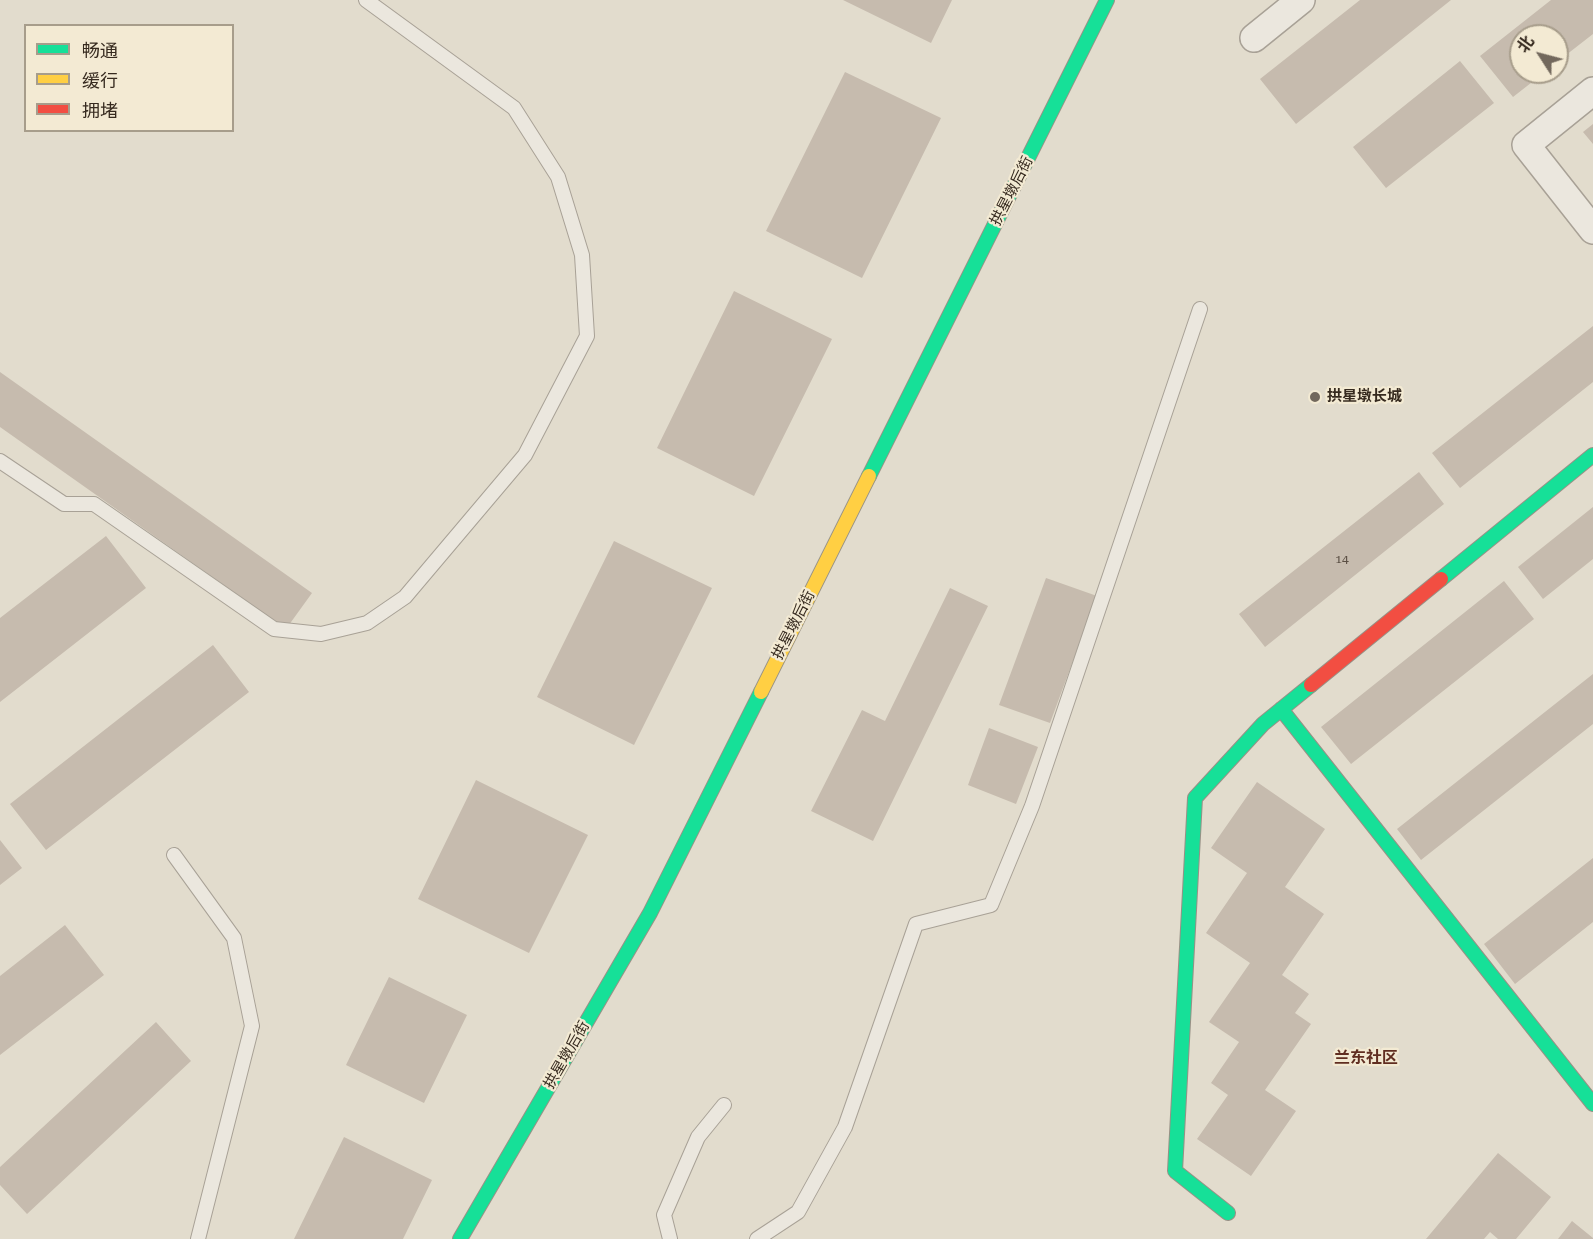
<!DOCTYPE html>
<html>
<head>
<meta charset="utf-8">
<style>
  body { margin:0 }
  #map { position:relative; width:1593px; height:1239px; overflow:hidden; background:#e2dccd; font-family:"Roboto Serif","Noto Sans SC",serif }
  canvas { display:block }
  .legend { position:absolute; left:24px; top:24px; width:210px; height:108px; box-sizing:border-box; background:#f3ead3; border:2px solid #a79d8b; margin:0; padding:8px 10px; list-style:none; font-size:18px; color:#362a1f }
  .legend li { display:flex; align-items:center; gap:12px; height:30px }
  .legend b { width:30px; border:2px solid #a79d8b }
  .north { position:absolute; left:1509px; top:24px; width:60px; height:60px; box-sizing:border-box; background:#f3ead3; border:2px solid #a79d8b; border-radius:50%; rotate:306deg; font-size:16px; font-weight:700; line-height:24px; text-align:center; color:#362a1f }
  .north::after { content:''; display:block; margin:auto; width:21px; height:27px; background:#72685c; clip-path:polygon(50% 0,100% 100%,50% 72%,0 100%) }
</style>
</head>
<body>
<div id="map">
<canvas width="1593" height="1239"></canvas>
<ul class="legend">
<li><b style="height:8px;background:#16e098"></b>畅通</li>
<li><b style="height:8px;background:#ffcf43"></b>缓行</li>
<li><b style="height:8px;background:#f24e42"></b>拥堵</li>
</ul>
<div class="north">北</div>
</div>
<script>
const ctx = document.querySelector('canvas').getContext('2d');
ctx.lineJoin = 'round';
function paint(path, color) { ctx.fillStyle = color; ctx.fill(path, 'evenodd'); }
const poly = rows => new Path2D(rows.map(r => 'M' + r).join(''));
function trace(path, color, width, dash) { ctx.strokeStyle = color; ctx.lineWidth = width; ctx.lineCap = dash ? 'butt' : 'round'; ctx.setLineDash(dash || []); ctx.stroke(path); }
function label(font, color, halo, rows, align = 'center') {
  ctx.font = font + ' "Roboto Serif","Noto Sans SC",serif'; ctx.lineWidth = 4.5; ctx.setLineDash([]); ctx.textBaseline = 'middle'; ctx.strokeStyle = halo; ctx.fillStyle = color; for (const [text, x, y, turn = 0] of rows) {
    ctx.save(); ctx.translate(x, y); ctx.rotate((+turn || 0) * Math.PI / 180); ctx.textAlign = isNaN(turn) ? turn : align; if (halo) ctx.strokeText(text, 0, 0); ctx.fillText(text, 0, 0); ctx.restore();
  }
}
paint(poly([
  [843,0,952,0,931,43],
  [1360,0,1451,0,1296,124,1260,79],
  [1551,0,1593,0,1593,34,1557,62,1557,36,1521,36,1521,72,1545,72,1513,97,1480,56],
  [1460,61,1494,103,1386,188,1353,147],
  [845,72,941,118,862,278,766,231],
  [1593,124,1593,144,1583,132],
  [734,291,832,339,754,496,657,448],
  [1593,326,1593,382,1460,488,1432,453],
  [0,372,312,593,286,629,0,427],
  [1419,472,1444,504,1265,647,1239,614],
  [1593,507,1593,559,1543,599,1518,567],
  [106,536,146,588,0,702,0,618],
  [614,541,712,588,634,745,537,697],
  [1046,578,1097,596,1050,723,999,705],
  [1504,581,1534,619,1351,764,1321,727],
  [950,588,988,606,873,841,811,811,862,710,885,721],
  [213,645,249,692,46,850,10,804],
  [1593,674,1593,724,1421,860,1397,829],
  [989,728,1038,747,1016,804,968,785],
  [476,780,588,835,529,953,418,899],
  [1257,782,1325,829,1285,887,1324,914,1282,975,1309,994,1295,1013,1311,1024,1265,1090,1296,1111,1251,1176,1197,1139,1228,1095,1211,1083,1239,1042,1209,1022,1250,963,1206,933,1247,873,1211,848],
  [0,840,22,868,0,885],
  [1593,858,1593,922,1515,984,1484,944],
  [65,925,104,975,0,1055,0,976],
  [389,977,467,1015,424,1103,346,1065],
  [156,1022,191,1061,27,1214,0,1185,0,1167],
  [344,1137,432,1180,403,1239,294,1239],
  [1498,1153,1551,1197,1516,1239,1498,1239,1490,1232,1484,1239,1426,1239],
  [1572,1221,1593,1238,1593,1239,1558,1239]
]), '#c6bbae');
const lane = poly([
  [0,461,64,504,94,504,274,629,321,634,367,623,405,597,525,455,587,336,582,255,558,177,514,108,366,0],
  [174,855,234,938,252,1026,198,1239],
  [670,1239,664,1215,698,1137,724,1105],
  [757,1239,798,1212,845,1127,916,924,991,905,1032,806,1200,309]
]);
const street = poly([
  [1254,38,1301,0],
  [1593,91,1526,145,1593,230]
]);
const fast = poly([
  [869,476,1107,0],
  [1441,579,1593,455],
  [1281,709,1593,1104],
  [1228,1213,1175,1171,1195,798,1263,724,1311,685],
  [460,1239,650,913,761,692]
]);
const slow = poly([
  [761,692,869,476]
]);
const jam = poly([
  [1311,685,1441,579]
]);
trace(lane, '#a8a196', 16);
trace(street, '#a8a196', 30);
trace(fast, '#979186', 16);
trace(slow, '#979186', 16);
trace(jam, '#979186', 16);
trace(lane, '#ebe7de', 14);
trace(street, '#ebe7de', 27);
trace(fast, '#16e098', 14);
trace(slow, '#ffcf43', 14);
trace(jam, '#f24e42', 14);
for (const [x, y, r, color] of [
  [1315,397,6,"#72685c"]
]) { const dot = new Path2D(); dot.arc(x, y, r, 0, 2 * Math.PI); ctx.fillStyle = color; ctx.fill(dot); trace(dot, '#f3ead3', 2); }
label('12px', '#5a4e43', null, [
  ["14",1342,559]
]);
label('15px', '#362a1f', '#f3ead3', [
  ["拱星墩后街",1012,191,-63],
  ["拱星墩后街",794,625,-63],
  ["拱星墩后街",567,1055,-60]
]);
label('bold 15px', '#362a1f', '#f3ead3', [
  ["拱星墩长城",1327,397]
], 'left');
label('bold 16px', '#602e21', '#f3ead3', [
  ["兰东社区",1366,1058]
]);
</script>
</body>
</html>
